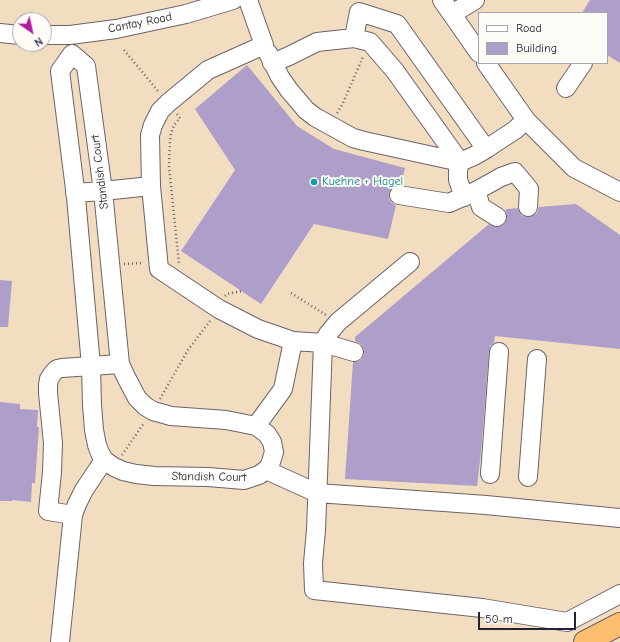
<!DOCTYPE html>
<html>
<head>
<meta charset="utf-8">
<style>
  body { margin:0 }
  #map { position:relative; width:620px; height:642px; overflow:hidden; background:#f3ddc0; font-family:"Comic Neue",sans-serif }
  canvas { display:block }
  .legend { position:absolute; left:478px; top:12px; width:130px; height:52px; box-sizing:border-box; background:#fdfcf7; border:1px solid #a5a5ac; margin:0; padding:5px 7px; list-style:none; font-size:12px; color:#22223b }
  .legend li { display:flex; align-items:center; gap:8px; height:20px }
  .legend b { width:20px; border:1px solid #a5a5ac }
  .north { position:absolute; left:12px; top:12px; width:40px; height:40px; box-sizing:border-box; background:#fdfcf7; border:1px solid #a5a5ac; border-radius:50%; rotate:146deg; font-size:11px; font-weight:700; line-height:16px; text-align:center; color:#22223b }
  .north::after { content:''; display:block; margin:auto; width:14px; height:18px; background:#b5179e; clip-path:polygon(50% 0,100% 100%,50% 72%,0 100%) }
  .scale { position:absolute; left:478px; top:612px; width:98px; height:18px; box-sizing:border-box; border:2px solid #22223b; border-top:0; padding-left:5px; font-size:12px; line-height:14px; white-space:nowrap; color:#22223b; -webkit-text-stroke:3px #fdfcf7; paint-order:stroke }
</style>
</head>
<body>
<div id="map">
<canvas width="620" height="642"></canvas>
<ul class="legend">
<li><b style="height:5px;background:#fff"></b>Road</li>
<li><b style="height:11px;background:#ae9eca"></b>Building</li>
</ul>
<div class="north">N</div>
<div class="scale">50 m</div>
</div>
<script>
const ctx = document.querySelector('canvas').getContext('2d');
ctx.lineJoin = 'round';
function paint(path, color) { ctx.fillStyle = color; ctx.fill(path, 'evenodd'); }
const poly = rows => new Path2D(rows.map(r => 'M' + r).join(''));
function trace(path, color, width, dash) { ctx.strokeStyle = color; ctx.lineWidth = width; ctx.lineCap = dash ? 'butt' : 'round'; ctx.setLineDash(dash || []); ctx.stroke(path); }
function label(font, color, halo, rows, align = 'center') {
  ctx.font = font + ' "Comic Neue",sans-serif'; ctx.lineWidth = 4; ctx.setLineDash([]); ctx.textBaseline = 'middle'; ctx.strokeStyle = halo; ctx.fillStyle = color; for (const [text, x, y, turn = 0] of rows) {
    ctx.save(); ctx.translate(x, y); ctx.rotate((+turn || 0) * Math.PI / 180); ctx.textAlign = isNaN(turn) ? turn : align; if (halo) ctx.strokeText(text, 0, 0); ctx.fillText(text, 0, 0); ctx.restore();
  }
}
paint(poly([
  [590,0,620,0,620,63,607,55,607,13,582,13],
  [247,65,297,126,334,149,405,168,401,185,395,185,391,188,389,193,389,199,392,203,396,205,388,239,314,224,261,304,181,251,235,170,195,109],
  [576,204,620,235,620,349,495,336,494,343,490,346,489,351,481,452,477,486,345,479,353,362,357,362,361,360,364,355,364,349,361,344,355,341,355,337,489,224,496,227,502,226,506,222,507,218,506,212,505,210,507,209,518,208,519,212,522,216,528,217,532,216,537,213,539,207],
  [0,280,12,281,8,327,0,327],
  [0,402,20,404,20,409,38,410,37,427,39,427,35,483,32,483,31,502,12,500,12,501,0,501]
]), '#ae9eca');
const minor = poly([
  [248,0,264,45,208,70,168,103,160,111,153,125,150,135,151,186,159,269,219,309,258,329,293,341],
  [442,0,479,53],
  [452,14,475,0],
  [0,33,20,35],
  [44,35,70,35,116,29,186,14,233,0],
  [354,38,359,12,397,24,486,149],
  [268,53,280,77,289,90,306,110,315,117,353,138,364,141,460,162],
  [72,54,86,66,103,191,120,364,126,377,137,398,145,406,153,411,171,416,226,420,256,426,267,434,272,442,274,452,270,465,266,470,259,475,244,480,208,477,154,476,136,474,123,471,114,467,104,460,100,453,97,445,94,430,92,405,91,366,76,197,60,71,72,54],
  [272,63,289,56,317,42,354,38,370,42,395,71,460,162],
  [486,63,526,120,574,168,620,192],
  [566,88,583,63],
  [476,191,481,207,497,217],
  [75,193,103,191,151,186],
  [399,195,449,203,476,191,501,177,512,173,515,172,529,189,528,207],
  [464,197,458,180,458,171,460,162,474,156,486,149,515,130,526,120],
  [410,262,338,322,328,334,323,343,316,530,313,563,314,590,482,608,567,622,620,594],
  [256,426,283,389,293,341,323,343,354,352],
  [266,470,317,493,486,505,620,518],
  [490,474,499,352],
  [528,477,537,359],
  [73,515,48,511,52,472,53,443,48,393,48,385,49,379,53,373,57,369,62,368,120,364],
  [60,642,73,515,77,504,84,490,104,460]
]);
const highway = poly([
  [585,642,620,624]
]);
trace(minor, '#6b636a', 20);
trace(highway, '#6b636a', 24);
trace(poly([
  [124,50,158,91],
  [337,113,342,105,363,57],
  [177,114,180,118,174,125,171,133,170,142,169,166,179,264],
  [124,264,143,263],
  [291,293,326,315],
  [225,296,227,294,242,291],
  [160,399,188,350,210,321],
  [122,455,144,423]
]), '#6b636a', 2.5, [1, 3]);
trace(minor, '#fff', 18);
trace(highway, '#fcbd6f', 22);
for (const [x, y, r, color] of [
  [314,182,4,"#0f9aa8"]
]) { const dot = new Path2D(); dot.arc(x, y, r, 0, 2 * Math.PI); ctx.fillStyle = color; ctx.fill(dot); trace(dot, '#fdfcf7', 1.5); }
label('12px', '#22223b', '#fdfcf7', [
  ["Cantay Road",140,23,-11],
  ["Standish Court",100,172,-97],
  ["Standish Court",209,477,1]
]);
label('12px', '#0d838f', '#fdfcf7', [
  ["Kuehne + Hagel",322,182]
], 'left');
</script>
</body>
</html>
